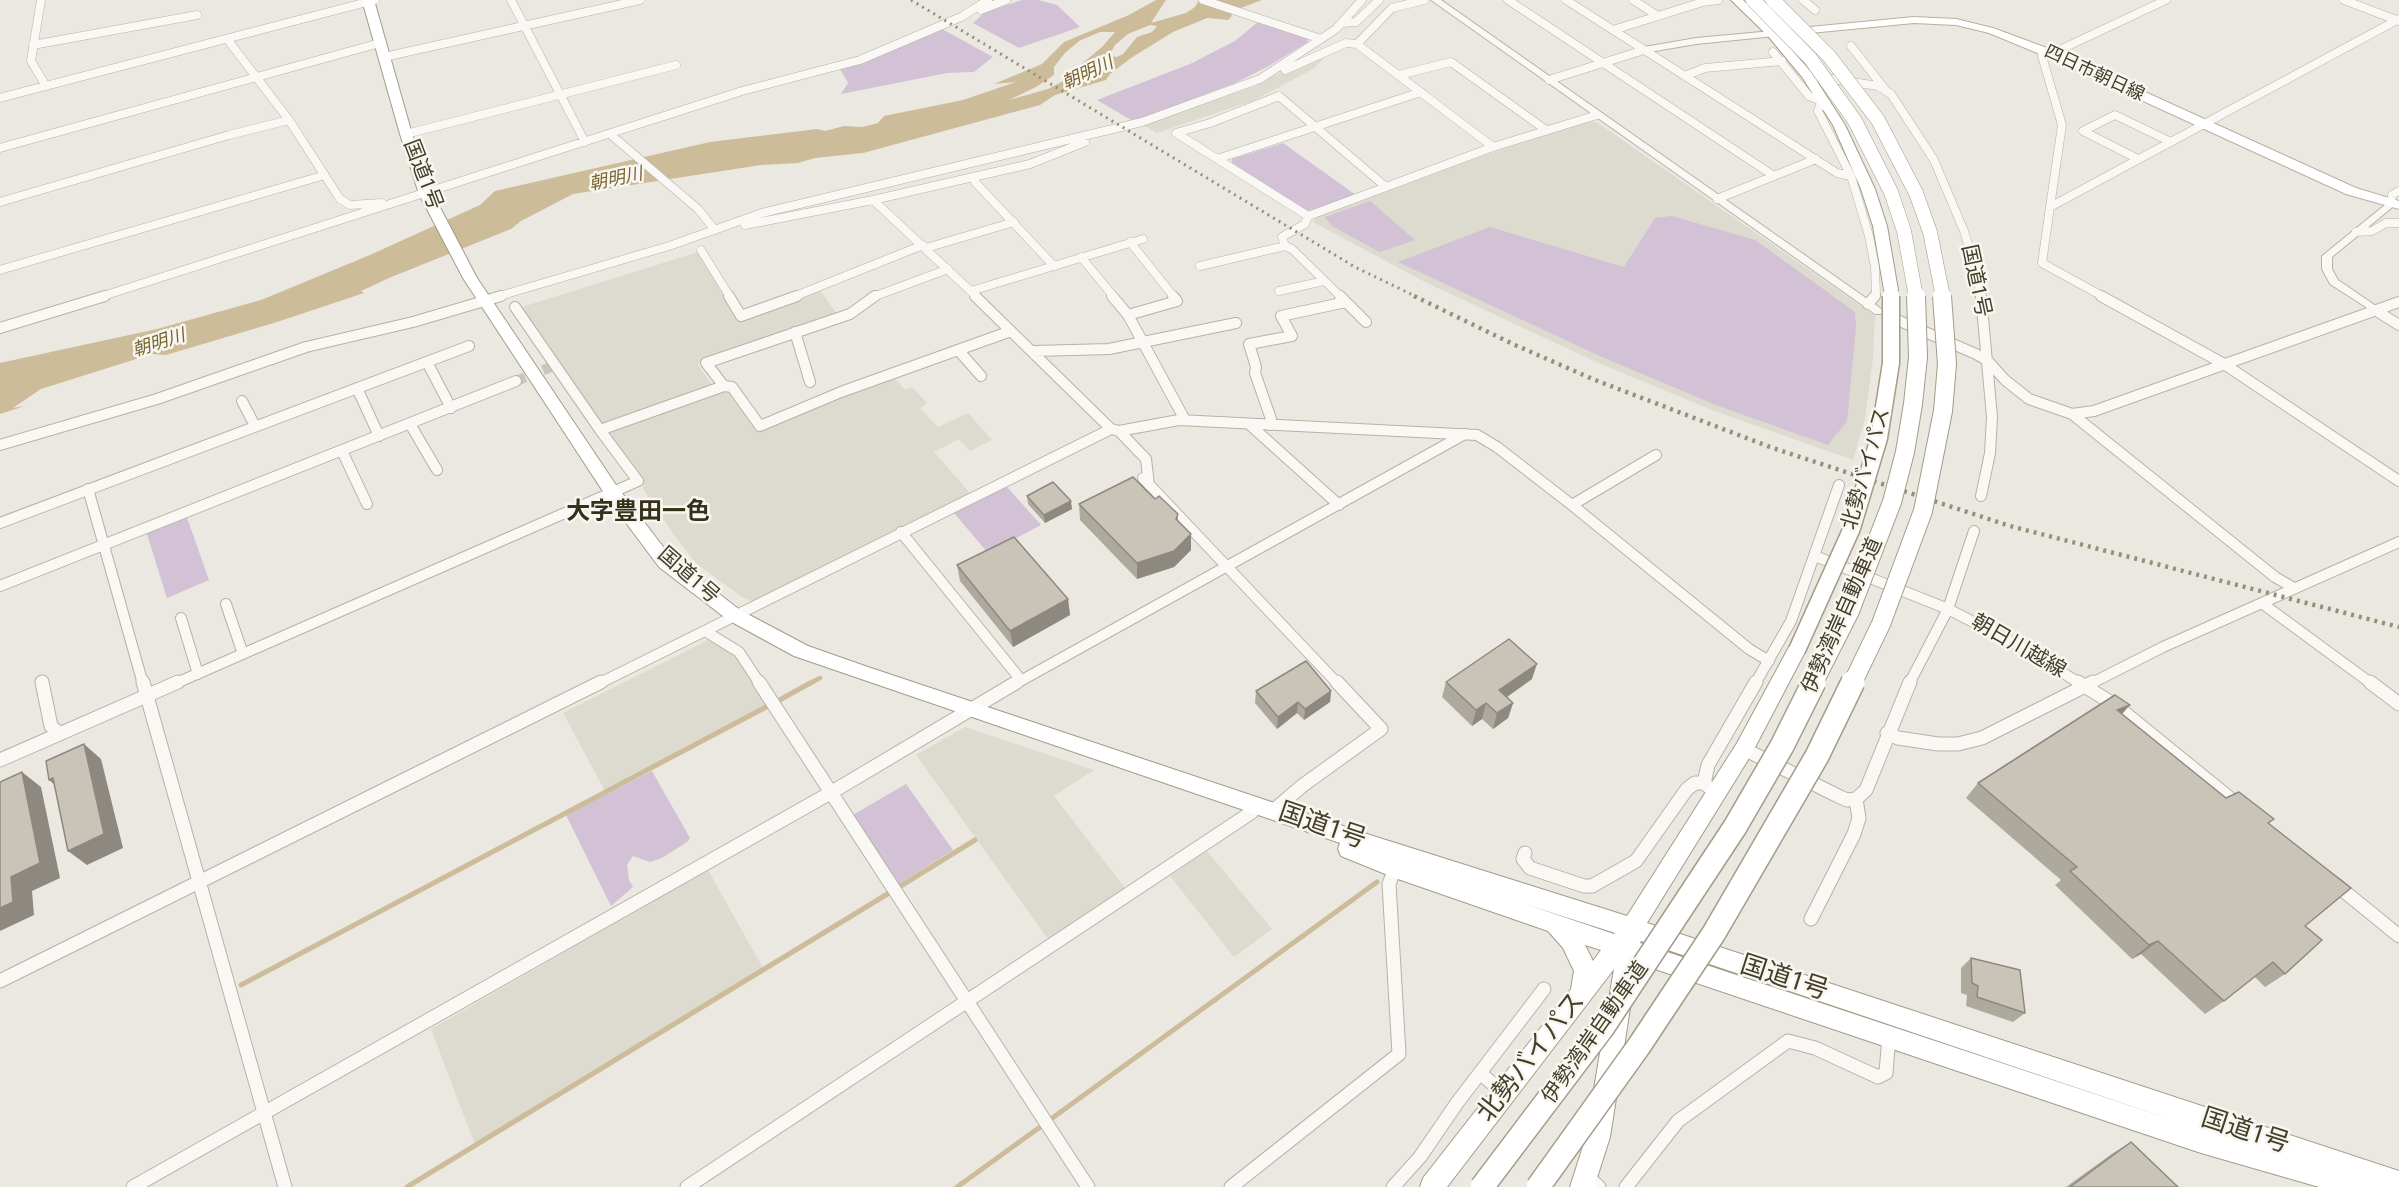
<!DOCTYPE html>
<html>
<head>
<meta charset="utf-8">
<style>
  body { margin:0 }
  canvas { display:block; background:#ebe8e1 }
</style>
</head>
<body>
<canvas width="2399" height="1187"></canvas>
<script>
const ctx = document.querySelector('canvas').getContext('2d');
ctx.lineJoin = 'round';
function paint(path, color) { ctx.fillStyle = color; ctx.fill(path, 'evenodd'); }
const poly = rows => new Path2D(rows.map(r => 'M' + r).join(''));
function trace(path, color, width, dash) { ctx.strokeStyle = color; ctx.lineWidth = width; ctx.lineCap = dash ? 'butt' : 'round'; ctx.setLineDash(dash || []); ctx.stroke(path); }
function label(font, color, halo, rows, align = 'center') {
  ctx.font = font + ' "Roboto Condensed","Noto Sans JP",sans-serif'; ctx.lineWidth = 5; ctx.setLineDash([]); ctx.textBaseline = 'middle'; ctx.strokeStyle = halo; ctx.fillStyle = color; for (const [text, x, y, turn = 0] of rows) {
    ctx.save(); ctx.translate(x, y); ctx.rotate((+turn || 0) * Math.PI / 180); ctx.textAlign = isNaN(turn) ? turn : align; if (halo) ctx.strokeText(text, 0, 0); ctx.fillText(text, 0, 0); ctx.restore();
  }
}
paint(poly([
  [1325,57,1313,69,1255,100,1157,133,1143,125,1254,87,1275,75],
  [1588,121,1598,123,1875,316,1873,358,1865,419,1853,460,1712,410,1594,361,1425,282,1313,222,1316,217,1522,142],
  [698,252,739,318,820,290,838,315,697,364,714,387,604,426,580,395,557,359,553,360,519,308],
  [894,377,905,390,912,387,927,403,920,408,938,427,968,413,992,440,970,451,959,439,934,452,970,493,752,601,742,597,696,563,674,535,643,489,644,481,609,433,726,390,757,430,826,401],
  [710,639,736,655,768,705,605,791,563,713],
  [965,727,1094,770,1054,796,1125,888,1048,939,916,755],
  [1207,851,1272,929,1234,957,1170,876],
  [708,870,763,968,475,1145,431,1029]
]), '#dddacf');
paint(poly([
  [1022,0,1038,0,1057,5,1080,27,1019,48,973,23,984,13],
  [1258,22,1306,36,1308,42,1267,67,1235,83,1133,121,1097,100,1190,64,1235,41],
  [942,29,993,57,974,72,947,73,841,94,848,83,840,69],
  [1283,143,1356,195,1308,211,1232,163,1232,159],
  [1370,201,1415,240,1380,252,1332,226,1325,217],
  [1672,216,1755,240,1855,312,1856,326,1847,421,1828,445,1716,405,1602,357,1398,262,1490,227,1624,267,1655,218],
  [1007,487,1041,525,988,553,954,513],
  [186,515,209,580,167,598,146,531],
  [652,771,690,838,687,842,662,858,650,862,633,856,627,865,629,880,633,887,611,906,566,815],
  [906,784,953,850,897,885,851,816]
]), '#d3c1d5');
paint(poly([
  [1156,0,1166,0,1151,23,1186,13,1195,7,1199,0,1262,0,1230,12,1232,16,1228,20,1207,18,1173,32,1131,58,1110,74,1106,80,1055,95,1040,105,863,153,815,158,798,163,761,165,573,194,521,221,511,229,389,278,361,291,364,293,277,322,166,355,152,354,41,389,13,408,25,406,0,414,0,363,157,329,261,300,370,255,480,205,495,191,710,142,817,129,825,131,844,126,862,127,878,123,884,116,963,100,1016,82,994,84,1042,64,1064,42,1129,15],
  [1150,25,1157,26,1152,32,1137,37,1123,54,1117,57,1109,56,1115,45,1128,34],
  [1100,32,1115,32,1102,47,1079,66,1062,76,1065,77,1065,80,1048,89,1009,100,1036,87,1054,75,1054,67,1065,53,1079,41]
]), '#cdbc99');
trace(poly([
  [809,684,820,678]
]), '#cdbc99', 4.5);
trace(poly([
  [776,702,812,682],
  [899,887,975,840],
  [241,985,768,706],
  [1051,1119,1377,882],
  [407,1187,889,893],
  [957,1187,1040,1127]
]), '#cdbc99', 5);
trace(poly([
  [516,381,551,367]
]), '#cac6bc', 10, [10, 4.5]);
const minorFar2 = poly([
  [41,0,31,61,46,86],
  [511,0,585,142],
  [1203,0,1321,39],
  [1508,0,1774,176],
  [1566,0,1837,173,1851,176],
  [1633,0,1658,16],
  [1803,0,1815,10],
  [2344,0,2399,21],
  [981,10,1006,0],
  [1342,23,1356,22,1379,0],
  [1613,30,1703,2,1718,0],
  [227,39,289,120,340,199,350,205,382,203],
  [1357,44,1392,8,1424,0],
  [33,45,197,15],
  [1851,46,1884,88],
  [1773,52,1809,96,1826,103],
  [2051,54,2166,0],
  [2042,56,2062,125,2050,207],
  [384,57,640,0],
  [1285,70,1346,43,1357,44,1493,147],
  [1399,75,1451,62,1546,130],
  [1685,76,1705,68,1782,61],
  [1819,77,1878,86,1891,94,1934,160,1964,231,1976,270,1981,297],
  [1549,80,1644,50],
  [1279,96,1386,187,1308,216,1176,133,1210,123,1279,96],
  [0,98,375,0],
  [1826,103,1820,105,1818,111,1851,176,1869,236,1875,267,1876,294,1873,297],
  [406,134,676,65],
  [610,134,698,209,715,230],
  [0,148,380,43],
  [1217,159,1421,92],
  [2138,159,2083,131,2115,115,2171,142],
  [973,177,975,182,1054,266],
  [1386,187,1493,147,1597,115],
  [1717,199,1816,159],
  [873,200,977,297],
  [0,202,229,135,289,120],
  [2391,203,2392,195,2399,191],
  [745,225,873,200,1030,164,1085,142],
  [2356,232,2372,231,2386,223,2399,223],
  [1130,242,1174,297],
  [1285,246,1282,237,1305,224,1308,216],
  [926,248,1014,222],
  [701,250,730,297],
  [1081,257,1114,297],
  [1200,266,1285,246,1292,249,1341,297],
  [0,270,325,175],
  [971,291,1143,239],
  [1279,291,1324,281],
  [100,297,742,91,860,60,961,17,988,0],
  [496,297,669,246,762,213,1142,122,1260,79,1336,29,1362,0],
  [793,297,923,245],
  [873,297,948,269],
  [2104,297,2042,263,2050,207,2399,19]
]);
const minorFar1 = poly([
  [729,296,741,316,797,296],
  [975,296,1111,429,1119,431,1179,420,1477,435,1497,447,1572,505,1749,649,1769,661],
  [1112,296,1128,315,1185,420],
  [1981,296,1992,417,1990,453,1981,496],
  [2101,296,2224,364,2399,481],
  [1346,302,1366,322],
  [1868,304,1875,296],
  [515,307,600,430],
  [2375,310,2399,325],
  [1128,315,1177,301,1173,296],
  [1888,316,1976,354,1988,361,2005,380,2029,399,2072,414,2094,411,2399,302],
  [0,328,105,296],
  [795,332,810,382],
  [959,351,981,376],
  [1034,351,1109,349,1236,323],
  [427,362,451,408],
  [724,386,706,363,850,314,875,296],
  [357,388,379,436],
  [242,401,255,426],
  [2072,414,2275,577,2294,588],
  [410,424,437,470],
  [1249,424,1339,505],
  [1270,425,1271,419,1255,373,1256,367,1249,344,1292,336,1281,316,1346,302,1340,296],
  [1119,431,1146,459,1149,485],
  [0,445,157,399,306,347,413,322,501,296],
  [342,451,367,504],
  [1143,478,1338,684],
  [88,489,143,684],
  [1572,505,1656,455],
  [0,523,469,346],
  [901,532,1021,680],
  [1815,556,1948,609,2018,645,2081,684],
  [0,586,516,381],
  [226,604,243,654],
  [2263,604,2372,684],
  [181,618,198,674],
  [705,631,739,652,760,684],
  [42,681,43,684],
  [174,684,638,481,600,430,724,386,732,387,760,426,841,392,1011,331],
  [598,684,1111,429],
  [1015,684,1465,434],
  [1755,684,1791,621,1839,485],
  [1909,684,1948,609,1974,531],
  [2090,684,2163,647,2399,542]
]);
const minor = poly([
  [42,682,51,726,60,734],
  [143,682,285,1187],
  [759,682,1088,1187],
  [2078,682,2115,705,2238,805],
  [2370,682,2399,704],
  [1887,733,1898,738,1938,744,1958,744,1982,738,2093,682],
  [1744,749,1838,796,1847,800,1856,799],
  [0,760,178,682],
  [1717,794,1704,783,1708,765,1756,682],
  [1856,799,1866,790,1910,682],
  [1274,810,1302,786,1381,729,1337,682],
  [1525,853,1523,859,1530,868,1584,886,1592,886,1636,861,1687,789,1695,783,1704,783],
  [2334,883,2399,936],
  [1811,919,1854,834,1859,818,1856,799],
  [0,981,601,682],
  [1481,1074,1505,1094],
  [1587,1176,1599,1187],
  [133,1187,832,792,1017,682],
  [687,1187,1252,812],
  [1231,1187,1399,1054,1389,884,1395,868],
  [1393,1187,1420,1157,1457,1103,1544,989],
  [1626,1187,1678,1121,1788,1041,1815,1048,1878,1077,1886,1073,1889,1036]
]);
const tertiary = poly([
  [1431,0,1441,0,1883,310,1883,314,1875,314,1431,0],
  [1772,31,1776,34,1775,36,1696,44,1644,53,1640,50,1644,47,1696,38,1772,31],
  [2391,200,2395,201,2395,205,2332,257,2332,269,2338,280,2379,308,2379,312,2375,313,2330,284,2322,269,2322,256,2391,200]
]);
const primary = poly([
  [1914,17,1956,19,1993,28,2055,51,2356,188,2399,201,2399,209,2346,194,2047,57,1989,33,1956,25,1914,23,1789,35,1783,32,1789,29,1914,17]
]);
const trunk = poly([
  [362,0,374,0,412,134,433,194,477,278,618,488,671,557,740,610,808,646,865,666,1370,835,1627,916,1737,743,1790,645,1797,643,1804,645,1806,650,1751,755,1647,923,2399,1171,2399,1187,2319,1187,2201,1153,1637,963,1610,1137,1594,1187,1570,1187,1586,1137,1614,969,1447,1187,1420,1187,1423,1178,1571,989,1574,971,1563,948,1548,931,1395,878,1341,856,1338,849,1340,843,794,656,728,620,659,567,606,496,463,278,419,194,400,134,362,0],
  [1525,904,1615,933,1614,934,1525,904],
  [1641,941,2173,1120,1640,943,1641,941],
  [1585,945,1601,950,1593,961,1585,945],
  [1731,0,1743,0,1776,32,1811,72,1845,125,1875,189,1887,226,1898,290,1896,293,1886,293,1884,290,1873,226,1861,189,1833,125,1802,77,1768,36,1731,0]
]);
trace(minorFar2, '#b6b2a6', 9);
trace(minorFar1, '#b6b2a6', 12);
trace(minor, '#b6b2a6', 15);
trace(tertiary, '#b6b2a6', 2);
trace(primary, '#b7b19f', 2);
trace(trunk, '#a39c87', 2);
trace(minorFar2, '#f9f8f4', 8);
trace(minorFar1, '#f9f8f4', 10);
trace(minor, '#f9f8f4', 13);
paint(tertiary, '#f9f8f4');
paint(primary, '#fff');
paint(trunk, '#fff');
trace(poly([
  [911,0,1355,267,1417,297]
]), '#968f79', 3, [2, 4.5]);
trace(poly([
  [1414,296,1515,345,1595,380,1770,447,2010,526,2399,627]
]), '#968f79', 4.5, [3, 5]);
const trunkBridgeFar1 = poly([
  [1891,290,1891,297]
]);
const trunkBridge = poly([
  [1797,650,1852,528,1879,438,1891,363,1891,296]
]);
const motorwayBridgeFar2 = poly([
  [1753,0,1810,58,1855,121,1891,192,1904,231,1916,297],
  [1773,0,1829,56,1878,120,1916,193,1930,232,1943,297]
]);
const motorwayBridgeFar1 = poly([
  [1813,684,1850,611,1892,502,1905,452,1913,404,1918,357,1916,296],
  [1852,684,1881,624,1923,511,1943,411,1947,364,1942,296]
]);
const motorwayBridge = poly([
  [1482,1187,1603,1027,1735,827,1782,746,1814,682],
  [1538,1187,1639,1046,1714,933,1817,756,1853,682]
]);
trace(trunkBridgeFar1, '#a39c87', 14, []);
trace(trunkBridge, '#a39c87', 19, []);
trace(motorwayBridgeFar2, '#a39c87', 15, []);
trace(motorwayBridgeFar1, '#a39c87', 20, []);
trace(motorwayBridge, '#a39c87', 26, []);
trace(trunkBridgeFar1, '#fff', 13);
trace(trunkBridge, '#fff', 16);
trace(motorwayBridgeFar2, '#fff', 14);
trace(motorwayBridgeFar1, '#fff', 18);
trace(motorwayBridge, '#fff', 23);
paint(poly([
  [1027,496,1072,509,1045,523,1028,504],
  [1155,499,1178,514,1178,522,1191,550,1174,567,1137,579,1080,520,1079,504],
  [957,565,1068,599,1070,615,1013,647,960,581],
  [1532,679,1507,697,1513,703,1508,718,1493,729,1482,719,1472,726,1442,697,1446,682],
  [1256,691,1331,691,1330,702,1304,720,1297,713,1277,729,1255,703],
  [2122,714,2226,798,2269,823,2305,926,2285,974,2265,987,2255,977,2224,1001,2205,1014,2141,954,2132,959,2055,885,2061,880,1966,798,1978,783],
  [1971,958,2025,1013,2013,1022,1966,1006,1967,995,1961,993,1961,968],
  [2131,1142,2178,1187,2066,1187,2113,1153]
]), '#ada99d');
paint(poly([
  [1071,501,1072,509,1045,523,1044,515],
  [1191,534,1191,550,1174,567,1137,579,1137,563],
  [1068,599,1070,615,1013,647,1010,631],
  [1537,664,1532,679,1494,706,1499,690],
  [1331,691,1330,702,1304,720,1305,709],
  [1298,702,1297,713,1277,729,1278,717],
  [1486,703,1482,719,1472,726,1476,710],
  [1513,703,1508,718,1493,729,1497,713],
  [2130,705,2116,721,2117,710],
  [84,744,101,759,123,848,87,865,68,851],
  [22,772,41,787,60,878,32,891,34,915,0,931,0,908,11,877],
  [53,778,67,795,49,780],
  [2158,941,2141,954,2132,959,2149,945]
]), '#8d8980');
const building = poly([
  [1133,477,1155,499,1159,496,1178,514,1176,519,1191,534,1174,551,1137,563,1079,504,1133,477],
  [1053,482,1071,501,1044,515,1027,496,1053,482],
  [1014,537,1068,599,1010,631,957,565,1014,537],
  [1509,639,1537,664,1499,690,1513,703,1497,713,1486,703,1476,710,1446,682,1509,639],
  [1306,661,1331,691,1305,709,1298,702,1278,717,1256,691,1306,661],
  [2115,695,2130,705,2117,710,2226,798,2239,792,2274,819,2268,823,2351,888,2305,926,2322,940,2285,974,2273,962,2224,1001,2158,941,2149,945,2070,871,2077,867,1978,783,2115,695],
  [84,744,104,834,68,851,53,778,49,780,46,761,84,744],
  [22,772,40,863,11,877,13,902,0,908,0,782,22,772],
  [1971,958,2020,970,2025,1013,1977,997,1978,986,1972,983,1971,958],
  [2131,1142,2178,1187,2070,1187,2131,1142]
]);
paint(building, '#c9c4b7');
trace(building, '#8d8980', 1.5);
label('italic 18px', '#7b652e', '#f8f6f1', [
  ["朝明川",1088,74,-25],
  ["朝明川",616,180,-12],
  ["朝明川",159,344,-18]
]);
label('18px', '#443e28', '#f8f6f1', [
  ["四日市朝日線",2094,74,25]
]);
label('21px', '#443e28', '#f8f6f1', [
  ["国道1号",422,175,69],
  ["国道1号",1975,281,78],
  ["北勢バイパス",1867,469,-74],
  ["国道1号",688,576,41],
  ["伊勢湾岸自動車道",1843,616,-66],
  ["朝日川越線",2018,647,30],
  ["伊勢湾岸自動車道",1596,1033,-55]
]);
label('bold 24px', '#35301a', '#f8f6f1', [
  ["大字豊田一色",638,513]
]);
label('26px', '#443e28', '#f8f6f1', [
  ["国道1号",1322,827,19],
  ["国道1号",1784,979,18],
  ["北勢バイパス",1532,1058,-52],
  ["国道1号",2245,1132,18]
]);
</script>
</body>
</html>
